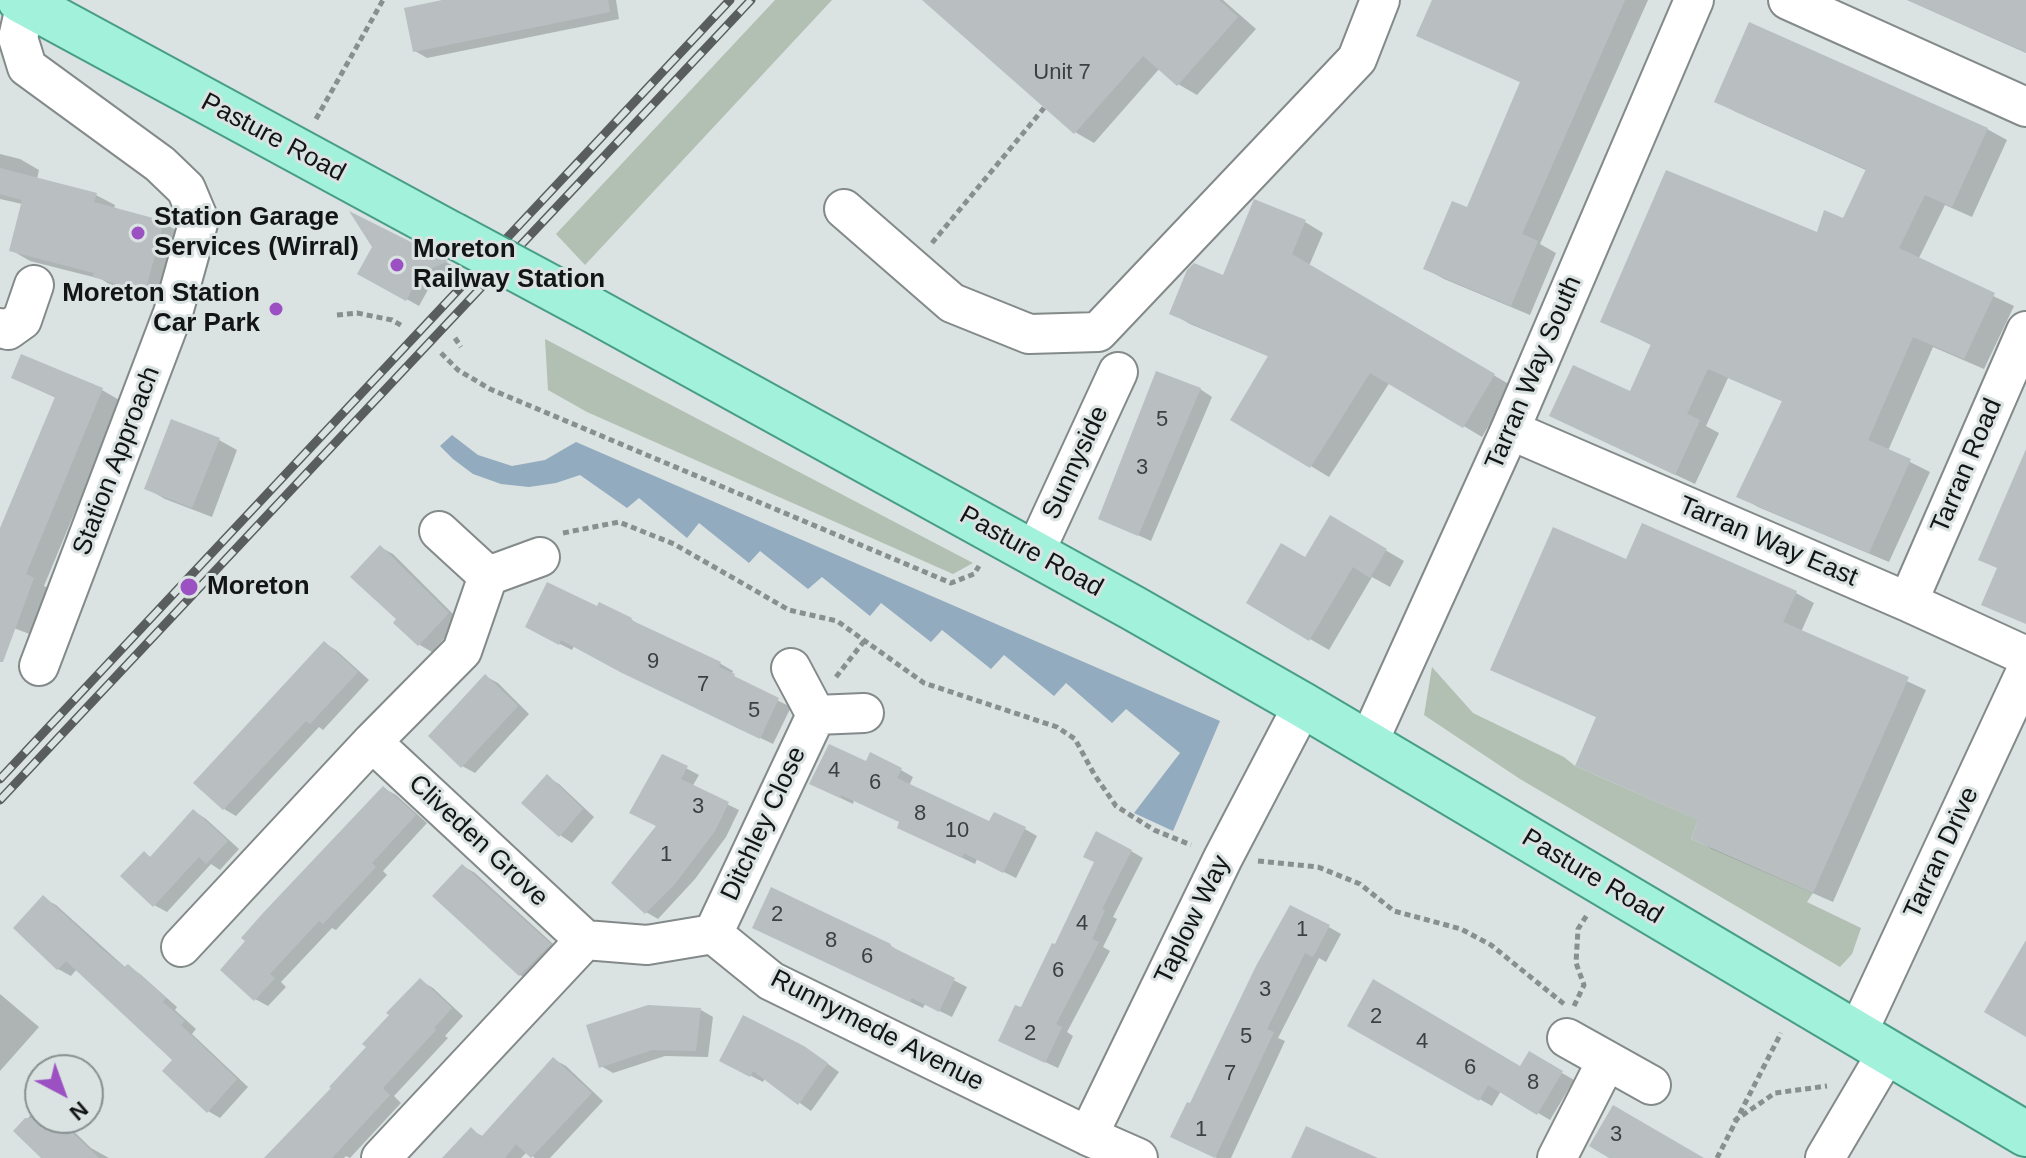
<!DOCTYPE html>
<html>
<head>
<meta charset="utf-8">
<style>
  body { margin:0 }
  #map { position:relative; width:2026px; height:1158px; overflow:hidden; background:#dae2e2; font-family:Arial,sans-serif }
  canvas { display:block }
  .north { position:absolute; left:24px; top:1054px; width:80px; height:80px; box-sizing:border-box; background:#dae2e2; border:2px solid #8a9090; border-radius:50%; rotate:139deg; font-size:22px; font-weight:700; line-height:32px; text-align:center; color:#131515 }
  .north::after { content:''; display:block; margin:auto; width:28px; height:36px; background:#9c51c3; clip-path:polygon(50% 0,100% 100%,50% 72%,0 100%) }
</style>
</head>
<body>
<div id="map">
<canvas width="2026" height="1158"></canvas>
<div class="north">N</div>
</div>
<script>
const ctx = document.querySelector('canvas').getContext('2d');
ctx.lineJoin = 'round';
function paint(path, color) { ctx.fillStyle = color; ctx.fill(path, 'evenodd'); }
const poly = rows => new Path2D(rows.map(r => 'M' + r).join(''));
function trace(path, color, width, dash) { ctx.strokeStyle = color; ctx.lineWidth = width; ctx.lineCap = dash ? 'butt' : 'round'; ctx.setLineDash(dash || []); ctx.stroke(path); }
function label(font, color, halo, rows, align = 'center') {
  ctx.font = font + ' Arial,sans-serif'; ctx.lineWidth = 6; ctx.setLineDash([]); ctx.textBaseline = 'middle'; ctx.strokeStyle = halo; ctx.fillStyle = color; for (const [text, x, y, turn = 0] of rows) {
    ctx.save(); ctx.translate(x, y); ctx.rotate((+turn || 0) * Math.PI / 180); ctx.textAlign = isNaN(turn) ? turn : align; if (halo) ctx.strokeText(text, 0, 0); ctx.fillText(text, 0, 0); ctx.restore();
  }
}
paint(poly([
  [775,0,832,0,585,265,556,234],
  [545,339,973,563,953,574,587,412,548,390],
  [1432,667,1473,713,1564,757,1575,766,1698,820,1691,839,1813,893,1807,902,1861,928,1852,954,1840,967,1520,779,1424,715]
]), '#b1c0b2');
paint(poly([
  [452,435,478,455,512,466,545,460,576,442,1220,721,1173,831,1134,813,1180,753,1126,709,1112,723,1066,683,1054,696,1004,655,991,669,942,630,931,642,881,603,870,616,822,577,808,589,760,551,749,563,699,523,687,538,639,498,627,508,580,475,556,483,529,487,501,484,473,474,453,459,440,446]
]), '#92abbe');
paint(poly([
  [452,0,616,0,619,19,427,58,415,51],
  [925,0,1223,0,1256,29,1197,95,1178,84,1160,68,1094,143,1075,132],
  [1434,0,1648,0,1540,244,1556,253,1530,315,1444,279,1426,269,1469,210,1522,83,1419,35],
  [1907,0,2024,0,2026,1,2026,53],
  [1716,101,1987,129,2007,140,1972,217,1945,205,1918,260,2014,306,1984,369,1933,347,1888,451,1930,472,1889,562,1758,507,1739,496,1784,402,1728,378,1706,426,1719,433,1695,484,1551,416,1631,394,1653,346,1603,321,1819,235,1844,220,1868,171,1736,112],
  [0,154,20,159,39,170,37,179,96,195,115,205,114,209,164,223,182,234,164,301,114,287,101,279,30,261,11,250,22,204,0,199],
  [355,216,448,263,458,269,434,279,419,306,360,273,374,246],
  [1305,222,1323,233,1309,266,1512,386,1482,437,1390,382,1329,477,1233,419,1270,357,1190,324,1171,313],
  [22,357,102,390,121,401,44,586,52,590,35,636,0,623,0,533,56,398,13,378],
  [1200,389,1212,397,1151,541,1100,518],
  [219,440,237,450,212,517,165,499,146,488],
  [1331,518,1404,561,1390,587,1372,577,1329,650,1248,603,1306,560],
  [380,547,393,554,460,621,432,652,420,645,396,622,398,619],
  [1627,561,1796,593,1814,603,1801,632,1926,690,1833,902,1712,849,1693,838,1700,821,1577,765,1598,718,1492,669],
  [598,608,631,619,642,628,721,664,733,671,731,675,746,685,791,707,773,744,637,679,574,646,572,650,540,634],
  [325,643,337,651,369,680,323,730,319,727,236,816,224,809],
  [485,676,498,683,529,714,475,773,462,766],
  [663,756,699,775,692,787,739,810,726,837,695,879,658,919,646,912,659,826],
  [867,764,901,770,913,777,909,786,990,824,1025,829,1037,836,1016,878,977,859,975,864,912,834,901,822,854,800,853,804,824,790],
  [547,777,559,784,594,817,572,843,560,835],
  [383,788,396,795,427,823,383,871,387,875,336,930,332,928,281,982,286,987,268,1006,255,999,248,941],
  [194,811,206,819,239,849,220,870,211,864,167,912,154,905,145,854,152,858],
  [1131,851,1143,858,1113,917,1117,919,1103,947,1110,951,1067,1032,1073,1036,1058,1068,1013,1047,1022,1010,1056,947,1096,862],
  [463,866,475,873,562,952,533,982,520,975,435,896],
  [43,898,56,905,126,968,128,966,140,974,177,1007,175,1010,196,1029,192,1034,248,1087,220,1118,208,1111,175,1060,77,969,71,976,58,969,15,928],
  [1329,927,1341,934,1326,962,1319,958,1278,1038,1285,1041,1231,1158,1217,1158,1185,1143,1191,1106,1258,967],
  [767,934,890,945,902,954,967,987,952,1017,925,1004,923,1008],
  [421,981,433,988,463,1016,445,1036,448,1038,394,1096,401,1103,350,1158,346,1156,344,1158,267,1158,334,1088],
  [0,994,39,1027,0,1071],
  [648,1007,701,1010,713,1017,708,1057,665,1056,613,1073,601,1066],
  [1349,1025,1521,1069,1530,1054,1574,1080,1550,1120,1501,1091,1492,1106],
  [817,1056,839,1072,811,1111,765,1078,763,1082,734,1067],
  [553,1059,566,1066,603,1101,550,1158,535,1158,527,1152,521,1158,459,1158,471,1130,484,1137],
  [40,1105,40,1118,60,1118,91,1148,109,1158,44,1158,16,1131]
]), '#0003');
paint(poly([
  [442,0,608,0,610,12,413,52,404,8],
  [922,0,1219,0,1238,17,1177,86,1143,56,1074,134],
  [1432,0,1625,0,1522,234,1538,241,1511,306,1423,269,1452,201,1467,207,1520,82,1416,36],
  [1908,0,2026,0,2026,52],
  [1749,22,1988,128,1952,207,1925,195,1899,248,1995,293,1964,359,1913,337,1868,440,1911,459,1869,553,1736,497,1782,401,1708,369,1687,414,1700,420,1675,475,1549,416,1573,365,1630,391,1651,344,1600,322,1666,170,1817,232,1824,210,1843,218,1866,169,1714,102],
  [0,168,97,193,94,202,164,221,145,292,93,277,94,273,9,251,22,200,0,194],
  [1254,199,1306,220,1292,254,1495,374,1463,428,1370,373,1310,468,1230,420,1268,356,1169,314,1187,270,1194,263,1223,275],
  [349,211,407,240,448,261,421,273,406,301,357,274,372,247],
  [21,354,103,388,26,574,34,578,3,662,0,662,0,528,55,397,11,378],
  [1156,371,1201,388,1138,536,1098,519],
  [171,419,220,438,192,508,144,489],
  [2026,449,2026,624,1981,605,1997,568,1978,560],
  [1330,515,1387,549,1370,578,1353,567,1309,641,1246,603,1281,543,1305,557],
  [1642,523,1797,591,1783,622,1909,677,1813,893,1691,839,1698,820,1575,766,1596,717,1490,670,1553,527,1626,559],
  [380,545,449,613,418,646,393,623,396,619,350,577],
  [547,582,597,606,599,602,632,618,631,620,721,662,719,667,735,674,734,676,779,698,760,739,622,673,561,640,559,645,525,627],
  [324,641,358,672,310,724,306,721,223,810,193,783],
  [485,674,518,706,461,768,428,736],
  [829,744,866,761,870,752,902,768,897,778,989,821,994,812,1026,827,1003,873,964,853,962,858,897,828,899,822,841,795,840,798,809,784],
  [662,754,688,766,681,779,729,802,715,831,675,884,645,914,611,883,656,826,629,813],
  [547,774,583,809,559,837,521,803],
  [383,786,416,815,372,863,376,867,323,924,319,921,270,974,275,978,254,1001,220,970,245,941,241,938,263,913],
  [193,809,228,841,206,864,199,857,153,907,120,876,144,851,150,857],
  [1096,831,1132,850,1102,909,1105,910,1092,939,1099,942,1056,1024,1062,1027,1045,1063,998,1041,1015,1005,1021,1007,1052,943,1055,944,1094,862,1083,857],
  [462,864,551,944,519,976,432,896],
  [771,887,891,944,890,946,955,978,939,1012,912,998,910,1002,752,928],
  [43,895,102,949,124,967,128,964,166,998,163,1002,185,1021,181,1025,237,1079,207,1113,162,1071,172,1060,66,961,57,970,13,928],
  [1290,905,1330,925,1313,957,1305,953,1267,1029,1274,1032,1215,1158,1170,1137,1187,1102,1190,1103,1256,966],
  [2026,940,2026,1037,1984,1012],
  [420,978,452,1008,434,1028,436,1030,383,1088,390,1095,332,1158,264,1158,331,1088,329,1087,366,1047,362,1044,389,1015,386,1013],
  [1373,979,1520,1066,1529,1051,1563,1071,1537,1115,1488,1085,1479,1101,1347,1026],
  [648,1005,701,1008,696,1051,652,1050,599,1068,586,1025],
  [743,1015,804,1046,828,1063,798,1105,753,1071,750,1077,719,1061],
  [553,1057,592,1093,531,1158,516,1144,505,1158,442,1158,471,1127,481,1137],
  [1613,1105,1704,1158,1609,1158,1589,1146],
  [25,1118,57,1118,99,1158,41,1158,13,1131],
  [1306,1126,1378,1158,1291,1158]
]), '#b9bfc1');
const minor = poly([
  [1788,0,2026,107],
  [26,3,18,38,27,67,160,164,186,189,199,220,173,313,39,666],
  [844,209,952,303,1029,334,1098,332,1357,59,1380,0],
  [0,328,8,330,22,320,34,285],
  [1510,430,1908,602,2026,656],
  [1034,554,1118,372],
  [488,576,540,557],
  [1908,602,2026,331],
  [791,668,816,715],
  [816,715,864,713],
  [372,742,462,651,488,576,439,531],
  [1368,743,1510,430,1694,0],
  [713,934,816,715],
  [181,947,372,742,585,940],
  [1857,1034,2026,671],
  [1567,1038,1651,1085],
  [1088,1136,1223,858,1303,705],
  [381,1158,585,940,647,945,713,934,771,981,1088,1136,1138,1158],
  [1557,1158,1606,1062],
  [1825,1158,1888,1051]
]);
const major = poly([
  [20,0,453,235],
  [589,308,1133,608,1303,705,2026,1134]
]);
trace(minor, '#838a89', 42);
trace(major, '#489e85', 48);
trace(poly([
  [316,119,383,0],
  [932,243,1044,108],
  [337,315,357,313,392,320,404,327],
  [455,338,461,347],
  [441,353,458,370,490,389,951,583,974,574,979,566],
  [563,533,619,522,674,544,789,610,837,621,924,683,1057,727,1075,739,1094,774,1116,806,1154,830,1191,845],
  [836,677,865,640],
  [1258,861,1318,867,1360,884,1394,911,1461,929,1491,945,1564,1004],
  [1574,1006,1584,985,1576,963,1578,929,1587,915],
  [1734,1121,1775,1093,1827,1086],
  [1717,1158,1781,1033]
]), '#898e8e', 5, [6, 4]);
trace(minor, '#fff', 38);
trace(major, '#a2f1da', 44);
const rail = poly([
  [0,779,730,0],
  [0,800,751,0]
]);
trace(rail, '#595d5d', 9);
trace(rail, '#dae2e2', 6, [18]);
const majorBridge = poly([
  [453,235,589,308]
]);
trace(majorBridge, '#489e85', 48, []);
trace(majorBridge, '#a2f1da', 44);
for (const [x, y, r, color] of [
  [138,233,8,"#9c51c3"],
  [397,265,8,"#9c51c3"],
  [276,309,8,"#9c51c3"],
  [189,587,10,"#9c51c3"]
]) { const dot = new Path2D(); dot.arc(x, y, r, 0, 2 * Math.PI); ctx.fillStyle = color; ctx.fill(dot); trace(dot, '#dae2e2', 3); }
label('22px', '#3c4040', null, [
  ["Unit 7",1062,73],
  ["5",1162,420],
  ["3",1142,468],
  ["9",653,662],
  ["7",703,685],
  ["5",754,711],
  ["4",834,771],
  ["6",875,783],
  ["3",698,807],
  ["8",920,814],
  ["10",957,831],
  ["1",666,855],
  ["2",777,915],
  ["4",1082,924],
  ["1",1302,930],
  ["8",831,941],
  ["6",867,957],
  ["6",1058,971],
  ["3",1265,990],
  ["2",1376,1017],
  ["2",1030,1034],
  ["5",1246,1037],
  ["4",1422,1042],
  ["6",1470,1068],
  ["7",1230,1074],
  ["8",1533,1083],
  ["1",1201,1130],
  ["3",1616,1135]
]);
label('26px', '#131515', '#dae2e2', [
  ["Pasture Road",273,138,28],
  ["Tarran Way South",1534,373,-67],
  ["Station Approach",117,461,-69],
  ["Sunnyside",1076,463,-65],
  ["Tarran Road",1967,466,-67],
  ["Tarran Way East",1768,542,23],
  ["Pasture Road",1031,552,29],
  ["Ditchley Close",764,824,-65],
  ["Cliveden Grove",478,841,43],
  ["Tarran Drive",1942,853,-65],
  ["Pasture Road",1592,877,31],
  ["Taplow Way",1193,920,-64],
  ["Runnymede Avenue",877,1031,27]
]);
label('bold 26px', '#131515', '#dae2e2', [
  ["Station Garage",154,218],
  ["Services (Wirral)",154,248],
  ["Moreton",413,250],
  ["Railway Station",413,280],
  ["Moreton Station",260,294,"right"],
  ["Car Park",260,324,"right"],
  ["Moreton",207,587]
], 'left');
</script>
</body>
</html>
